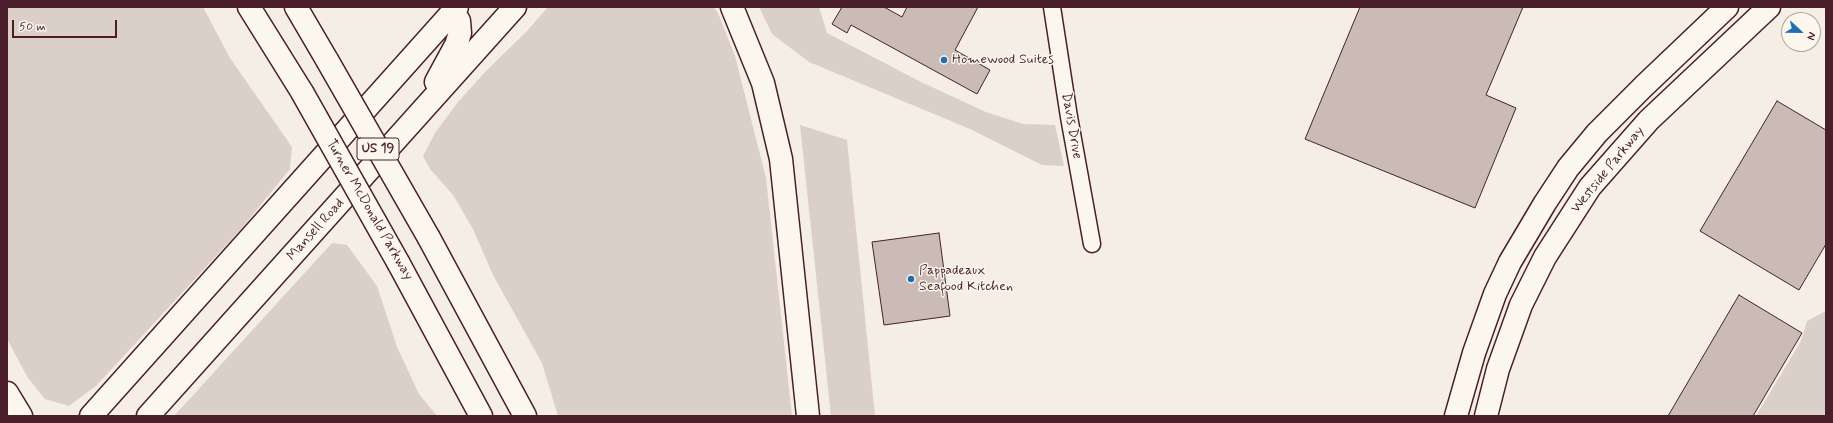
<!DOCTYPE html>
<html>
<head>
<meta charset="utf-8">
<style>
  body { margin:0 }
  #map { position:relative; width:1833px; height:423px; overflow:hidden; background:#f4eee4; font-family:Mynerve,sans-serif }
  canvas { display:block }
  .frame { position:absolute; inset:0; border:8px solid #4a1f2b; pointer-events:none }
  .north { position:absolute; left:1781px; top:12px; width:40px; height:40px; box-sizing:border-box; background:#fbf7ec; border:1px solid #b4a19f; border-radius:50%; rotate:112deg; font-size:11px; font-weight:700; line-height:16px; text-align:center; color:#4a1f2b }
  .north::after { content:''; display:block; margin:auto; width:14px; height:18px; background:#1f6fb2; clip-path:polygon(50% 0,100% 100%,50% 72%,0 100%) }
  .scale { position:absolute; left:12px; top:20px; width:105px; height:18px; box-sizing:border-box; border:2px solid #4a1f2b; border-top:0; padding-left:5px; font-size:12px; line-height:14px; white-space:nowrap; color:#4a1f2b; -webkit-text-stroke:3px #fbf7ec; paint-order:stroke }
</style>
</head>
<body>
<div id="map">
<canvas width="1833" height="423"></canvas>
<div class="frame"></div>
<div class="north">N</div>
<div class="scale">50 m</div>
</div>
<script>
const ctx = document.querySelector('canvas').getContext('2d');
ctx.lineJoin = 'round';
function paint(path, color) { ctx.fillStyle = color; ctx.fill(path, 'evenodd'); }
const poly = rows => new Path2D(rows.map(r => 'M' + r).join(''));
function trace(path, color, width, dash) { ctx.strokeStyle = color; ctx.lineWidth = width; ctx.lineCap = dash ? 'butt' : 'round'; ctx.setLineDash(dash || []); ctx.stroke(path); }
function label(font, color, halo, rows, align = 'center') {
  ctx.font = font + ' Mynerve,sans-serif'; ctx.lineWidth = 3; ctx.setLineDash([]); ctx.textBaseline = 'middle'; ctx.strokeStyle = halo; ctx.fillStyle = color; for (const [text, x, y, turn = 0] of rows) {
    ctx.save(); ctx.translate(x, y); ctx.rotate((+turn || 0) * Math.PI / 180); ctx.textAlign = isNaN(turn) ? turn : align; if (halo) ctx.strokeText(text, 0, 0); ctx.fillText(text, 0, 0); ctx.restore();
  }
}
paint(poly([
  [7,7,203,7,230,58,292,147,290,169,242,228,96,386,69,406,45,399,28,378,7,339],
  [548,7,714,7,718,13,735,56,766,178,792,416,558,416,542,363,493,275,473,229,453,195,430,169,423,156,435,133,458,102,486,71,527,31],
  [759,7,819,7,827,33,921,82,986,112,1023,124,1055,125,1064,166,1042,165,970,129,809,62,772,34],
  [800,125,847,140,875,416,831,416],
  [332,243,347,245,377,286,397,347,419,394,437,416,174,416],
  [1826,311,1826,416,1756,416,1801,341,1807,321]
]), '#dbd0c9');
const building = poly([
  [842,7,884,7,902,17,907,7,978,7,955,50,990,70,977,94,851,25,847,33,832,24,842,7],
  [1360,7,1523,7,1486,95,1516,108,1475,208,1305,139,1360,7],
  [1777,101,1826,130,1826,244,1799,290,1700,231,1777,101],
  [939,233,950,316,884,325,872,242,939,233],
  [1739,295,1802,333,1753,416,1668,416,1739,295]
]);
paint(building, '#cabbb6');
trace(building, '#4a1f2b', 1);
const minor = poly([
  [1052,7,1069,117,1092,244]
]);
const secondary = poly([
  [436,82,456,45,460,33,459,21,453,11],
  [91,416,457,7],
  [148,416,515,7],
  [1456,416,1474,353,1495,294,1510,262,1545,203,1568,168,1597,133,1644,86,1727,7],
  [1486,416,1498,369,1521,305,1545,257,1590,187,1649,120,1769,7]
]);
const motorway = poly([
  [249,7,302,92],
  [296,7,327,60],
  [732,7,763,83,781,159,808,416],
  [429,238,525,416],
  [399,264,481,416],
  [7,393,21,416]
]);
trace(minor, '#4a1f2b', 19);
trace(secondary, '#4a1f2b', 25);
trace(motorway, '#4a1f2b', 25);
trace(minor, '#fbf7ec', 16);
trace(secondary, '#fbf7ec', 22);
trace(motorway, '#fbf7ec', 22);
const motorwayBridge = poly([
  [327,60,429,238],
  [302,92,399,264]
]);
trace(motorwayBridge, '#4a1f2b', 25, []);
trace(motorwayBridge, '#fbf7ec', 22);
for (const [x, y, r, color] of [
  [944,60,4,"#1f6fb2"],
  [911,279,4,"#1f6fb2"]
]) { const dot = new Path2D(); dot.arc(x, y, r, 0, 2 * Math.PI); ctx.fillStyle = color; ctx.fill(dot); trace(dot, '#fbf7ec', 1.5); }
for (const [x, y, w] of [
  [378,149,42]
]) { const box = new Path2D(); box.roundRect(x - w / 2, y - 11, w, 22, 3); ctx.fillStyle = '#fbf7ec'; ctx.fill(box); trace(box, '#4a1f2b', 1); }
label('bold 13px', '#4a1f2b', null, [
  ["US 19",378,149]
]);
label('14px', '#4a1f2b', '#fbf7ec', [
  ["Homewood Suites",952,60],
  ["Pappadeaux",919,271],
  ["Seafood Kitchen",919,287]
], 'left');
label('14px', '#4a1f2b', '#fbf7ec', [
  ["Davis Drive",1071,126,80],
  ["Westside Parkway",1608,170,-51],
  ["Turner McDonald Parkway",369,210,60],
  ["Mansell Road",316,230,-48]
]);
</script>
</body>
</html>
